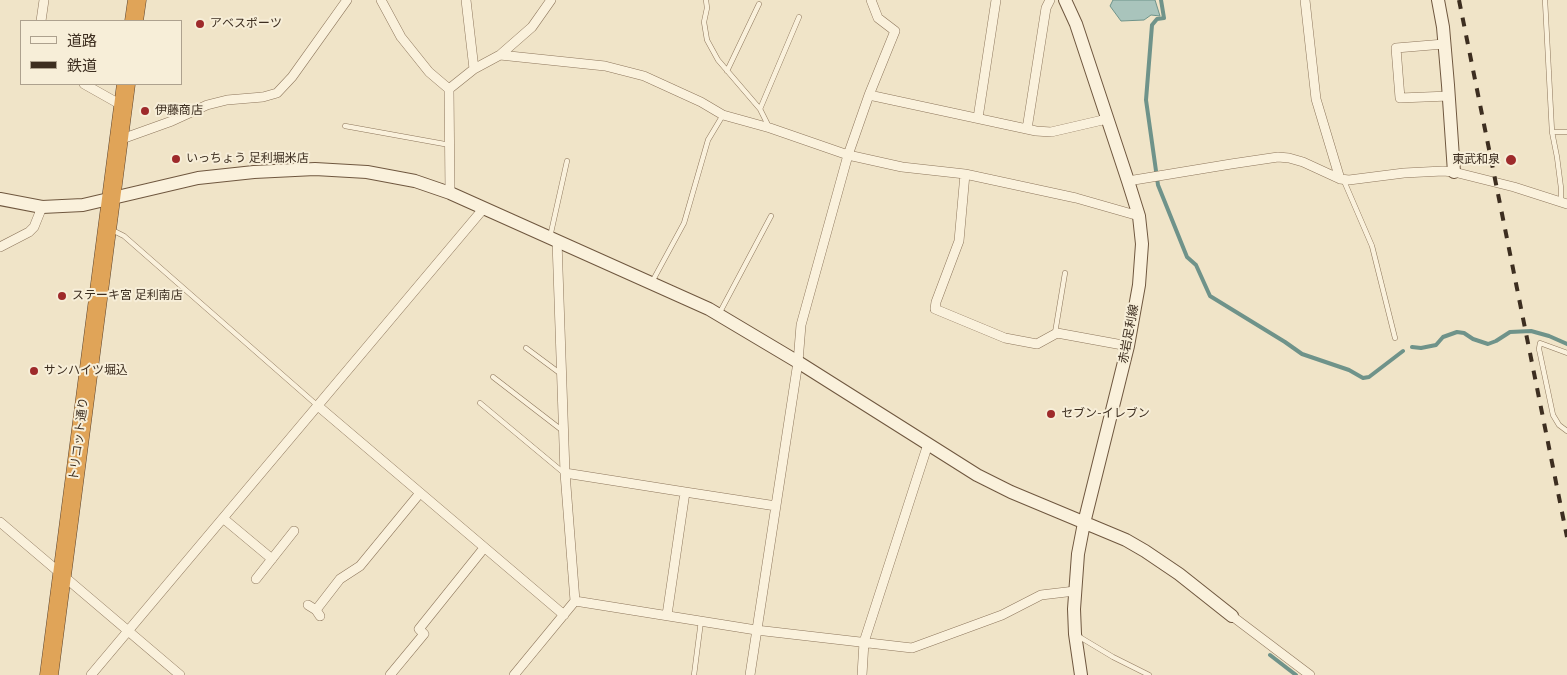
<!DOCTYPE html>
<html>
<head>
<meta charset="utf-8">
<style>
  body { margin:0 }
  #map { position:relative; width:1567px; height:675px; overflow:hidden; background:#f0e4c8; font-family:"IBM Plex Serif","Noto Sans JP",serif }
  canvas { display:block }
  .legend { position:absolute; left:20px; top:20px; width:162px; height:65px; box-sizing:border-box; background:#f7eed8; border:1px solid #ada18e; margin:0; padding:6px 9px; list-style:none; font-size:15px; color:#3d2e20 }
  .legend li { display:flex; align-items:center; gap:10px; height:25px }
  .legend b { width:25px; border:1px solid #ada18e }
</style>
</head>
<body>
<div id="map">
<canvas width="1567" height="675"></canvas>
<ul class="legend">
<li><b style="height:6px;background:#faf1dc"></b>道路</li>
<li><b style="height:6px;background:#3d2e20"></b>鉄道</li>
</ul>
</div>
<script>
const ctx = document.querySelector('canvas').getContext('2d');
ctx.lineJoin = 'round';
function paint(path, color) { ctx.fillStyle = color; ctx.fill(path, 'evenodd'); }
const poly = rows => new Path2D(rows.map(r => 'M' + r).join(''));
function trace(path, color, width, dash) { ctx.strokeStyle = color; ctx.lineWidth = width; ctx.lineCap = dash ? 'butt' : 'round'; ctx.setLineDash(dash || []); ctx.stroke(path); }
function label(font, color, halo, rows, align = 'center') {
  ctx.font = font + ' "IBM Plex Serif","Noto Sans JP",serif'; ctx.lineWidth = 4; ctx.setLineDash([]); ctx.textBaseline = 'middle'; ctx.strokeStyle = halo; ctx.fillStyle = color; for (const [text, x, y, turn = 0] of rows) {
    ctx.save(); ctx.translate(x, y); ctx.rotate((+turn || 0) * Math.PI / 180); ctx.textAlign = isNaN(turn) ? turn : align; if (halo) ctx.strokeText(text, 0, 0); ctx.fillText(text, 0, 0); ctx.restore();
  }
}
const water = poly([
  [1113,0,1155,0,1160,16,1151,15,1144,20,1121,21,1110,6,1113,0]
]);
paint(water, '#a9c4bc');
trace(water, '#6f938a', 1);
trace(poly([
  [1161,0,1164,18,1157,19,1152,25,1146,100,1158,185,1187,257,1196,265,1210,296,1285,342,1302,354,1349,370,1363,378,1369,377,1403,351],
  [1412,347,1421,348,1436,345,1443,337,1457,332,1464,333,1473,339,1488,344,1496,341,1510,332,1531,331,1549,336,1567,344],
  [1270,655,1296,675]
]), '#6f938a', 4);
const lane = poly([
  [706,0,707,8,704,22,707,40,718,60,760,109,769,127],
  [1545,0,1552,132,1557,157,1561,188,1561,202],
  [727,71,759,4],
  [760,109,799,17],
  [345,126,450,145],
  [1552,132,1567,132],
  [1344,181,1372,246,1395,338],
  [110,229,124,236,318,406],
  [550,237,567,161],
  [652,282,684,223,708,140,723,115],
  [719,314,771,216],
  [1055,333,1065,273],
  [526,348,561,374],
  [1567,353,1540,343,1539,349,1553,415,1559,425,1567,431],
  [493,377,563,431],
  [480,403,564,473],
  [1078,636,1113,657,1149,675],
  [694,675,701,621]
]);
const street = poly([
  [381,0,401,37,429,72,449,89],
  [466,0,474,69],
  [1305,0,1316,99,1340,179],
  [41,21,44,0],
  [1444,44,1396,48,1400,98,1449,96],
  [500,55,605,66,644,76,701,102,723,115,770,128,848,155,902,167,965,174,1076,198,1139,216],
  [84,84,123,106],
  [869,95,1036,131,1051,132,1107,119],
  [978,118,996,0],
  [1027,129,1046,8,1050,0],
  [119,140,172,121,207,105,227,100,263,97,277,93,292,77,347,0],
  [965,174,959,241,936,302,935,309,1005,338,1037,344,1057,333,1128,346],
  [1128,181,1231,164,1278,157,1289,158,1303,162,1340,179,1349,180,1404,173,1443,171,1454,172,1514,187,1567,204],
  [450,193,449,89,474,69,500,55,532,27,551,0],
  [0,247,29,232,34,227,42,207],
  [318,406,564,615],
  [565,473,685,492,667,615],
  [685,492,776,506],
  [224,519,272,559],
  [0,522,180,675],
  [256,579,294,531],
  [575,601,756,630,912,648,1002,615,1041,595,1075,591],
  [308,605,316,610,320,616],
  [316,610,340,579,360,566,420,493],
  [1232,616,1310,675],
  [91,675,484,208],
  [390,675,424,634,419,629,484,548],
  [514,675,575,601,565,473,557,241],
  [750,675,798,362,801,325,848,155,869,95,895,31,878,18,871,0],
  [862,675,864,642,928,444]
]);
const secondary = poly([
  [1065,0,1076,24,1128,181,1139,216,1142,244,1139,285,1128,346,1084,523,1078,554,1074,609,1075,634,1081,675],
  [1438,0,1443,27,1448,85,1454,172],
  [0,199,42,207,83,205,198,178,254,172,315,169,367,172,415,181,450,193,709,309,798,362,977,475,1011,492,1126,540,1145,551,1179,574,1232,616]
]);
const highway = poly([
  [134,21,137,0],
  [49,675,126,84]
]);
trace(lane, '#8d765c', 5.5);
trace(street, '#8d765c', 10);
trace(secondary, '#6f573f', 14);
trace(highway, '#5b4430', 19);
trace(lane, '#faf1dc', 4.5);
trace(street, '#faf1dc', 9);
trace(secondary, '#faf1dc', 12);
trace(highway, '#e0a458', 18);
trace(poly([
  [1459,0,1567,537]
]), '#3d2e20', 4, [9, 9]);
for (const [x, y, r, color] of [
  [200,24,5,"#9e2a2b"],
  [145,111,5,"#9e2a2b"],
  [176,159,5,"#9e2a2b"],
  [1511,160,6,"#9e2a2b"],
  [62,296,5,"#9e2a2b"],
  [34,371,5,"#9e2a2b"],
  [1051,414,5,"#9e2a2b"]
]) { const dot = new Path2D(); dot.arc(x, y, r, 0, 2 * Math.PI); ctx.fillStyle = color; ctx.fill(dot); trace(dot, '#f7eed8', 2); }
label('12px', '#3d2e20', '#f7eed8', [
  ["アベスポーツ",210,24],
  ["伊藤商店",155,111],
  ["いっちょう 足利堀米店",186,159],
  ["東武和泉",1500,160,"right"],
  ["ステーキ宮 足利南店",72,296],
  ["サンハイツ堀込",44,371],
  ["セブン-イレブン",1061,414]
], 'left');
label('12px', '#3d2e20', '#f7eed8', [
  ["赤岩足利線",1129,334,-79],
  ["トリコット通り",79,439,-83]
]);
</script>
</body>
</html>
